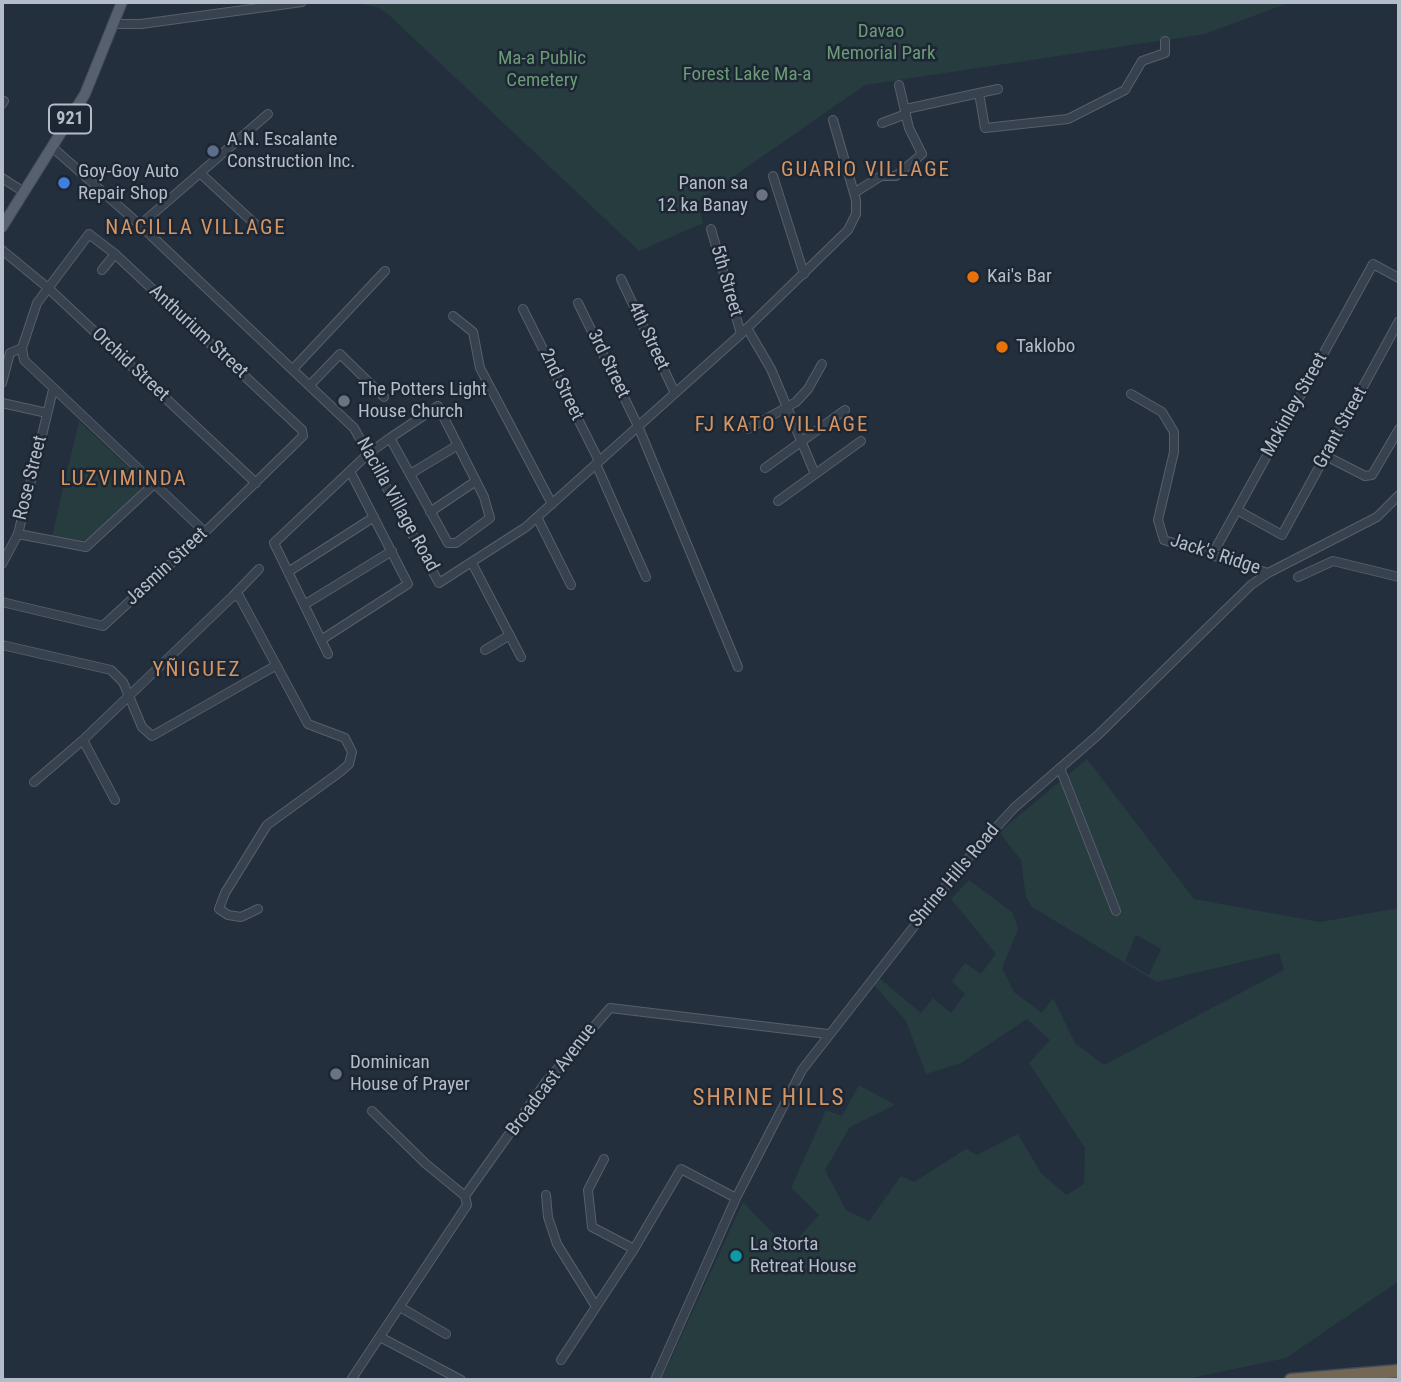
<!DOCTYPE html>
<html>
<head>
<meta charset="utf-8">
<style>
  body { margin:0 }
  #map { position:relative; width:1401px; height:1382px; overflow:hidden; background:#242f3e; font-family:"Roboto Condensed",sans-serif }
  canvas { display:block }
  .frame { position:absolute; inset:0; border:4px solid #b4bcc9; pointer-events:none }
</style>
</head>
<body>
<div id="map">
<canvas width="1401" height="1382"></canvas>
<div class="frame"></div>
</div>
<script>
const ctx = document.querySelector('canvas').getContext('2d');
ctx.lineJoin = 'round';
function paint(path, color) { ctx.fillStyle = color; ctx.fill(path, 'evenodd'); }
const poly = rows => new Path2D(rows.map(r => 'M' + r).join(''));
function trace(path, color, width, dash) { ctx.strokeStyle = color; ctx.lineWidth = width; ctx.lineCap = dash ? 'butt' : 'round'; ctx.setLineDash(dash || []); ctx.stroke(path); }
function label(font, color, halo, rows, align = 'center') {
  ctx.font = font + ' "Roboto Condensed",sans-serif'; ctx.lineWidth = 5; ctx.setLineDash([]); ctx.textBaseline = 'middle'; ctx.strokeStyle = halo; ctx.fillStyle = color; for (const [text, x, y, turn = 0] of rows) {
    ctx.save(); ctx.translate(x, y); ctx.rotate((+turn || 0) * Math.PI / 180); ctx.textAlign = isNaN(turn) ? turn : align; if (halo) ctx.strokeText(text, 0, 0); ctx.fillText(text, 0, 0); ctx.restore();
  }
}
paint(poly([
  [353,2,1291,2,1205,34,865,85,697,202,703,223,639,251,389,15,377,7],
  [79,421,147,485,90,539,76,542,52,536],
  [1087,759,1194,899,1320,922,1399,908,1399,1281,1286,1358,1182,1380,661,1380,743,1202,788,1249,819,1215,791,1188,826,1110,842,1116,859,1085,895,1105,850,1127,825,1170,846,1210,869,1221,901,1176,914,1182,966,1149,977,1155,1018,1134,1041,1173,1066,1195,1084,1184,1085,1148,1029,1063,1050,1040,1027,1019,961,1063,926,1074,906,1021,874,985,879,978,921,1013,933,998,951,1013,965,994,952,981,965,963,981,974,996,954,951,899,969,880,1013,913,1018,929,1002,968,1014,992,1042,1013,1053,998,1075,1043,1104,1065,1284,970,1279,953,1157,982,1032,907,1026,897,1021,860,999,832],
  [1136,935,1161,949,1149,975,1125,961]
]), '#263c3f');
const minor = poly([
  [115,24,141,24,302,2],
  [979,93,998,89],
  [2,104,4,101],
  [906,109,979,93,985,128,1068,119,1125,90,1142,61,1165,53,1165,41],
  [882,123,906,114],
  [52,147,140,225,354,428,439,583,526,527,741,334,848,230,856,214,856,200,833,120],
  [200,173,256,225],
  [773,176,804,274],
  [2,178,24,192],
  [854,193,881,176,896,176,922,154,909,128,899,85],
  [140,225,268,114],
  [711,229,741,334],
  [2,250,47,287,256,483],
  [102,270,115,254],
  [621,279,675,393],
  [578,303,638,426,738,667],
  [523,309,599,461],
  [453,316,473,332,480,368,552,504],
  [747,328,771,369,815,474],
  [293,369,385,271],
  [2,383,10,353,22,348],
  [310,385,340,354,384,397],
  [1131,394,1162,412,1174,432,1174,452,1158,520,1164,540,1268,573],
  [2,403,47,413],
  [748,429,796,402,808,389,822,364],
  [1326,456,1365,476,1372,475,1399,429],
  [596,464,646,577],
  [765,468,845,410],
  [410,474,458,445],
  [778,501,861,441],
  [1237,510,1282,535,1399,321],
  [430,512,476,481],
  [537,517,571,585],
  [18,534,86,547,153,485],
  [1217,546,1373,264,1399,278],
  [472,563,521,657],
  [2,564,18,534,53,390],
  [288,572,374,517],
  [1298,577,1333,561,1399,577],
  [232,597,259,569],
  [2,602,103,626,205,532,303,436,302,430,115,254,89,234,37,303,22,348,24,360,205,532],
  [304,605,392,551],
  [321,640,408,584,350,471],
  [2,645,111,670,123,682,142,727,152,736,275,666],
  [485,650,510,635],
  [328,654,274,543,369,453,390,438,438,406,484,497,490,518,456,543,448,543,390,438],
  [83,740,115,800],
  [1060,768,1116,911],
  [34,782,83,740,232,597,239,596,308,724,345,738,352,752,349,764,340,772,267,825,225,893,219,909,228,915,241,917,258,909],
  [604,1159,588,1190,592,1227,634,1249],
  [546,1195,548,1217,557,1244,595,1305],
  [465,1196,546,1082,610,1008,828,1034],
  [400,1307,446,1334],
  [380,1337,461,1380],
  [561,1360,634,1249,681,1169,736,1198],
  [351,1380,467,1205,465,1196,426,1164,372,1111],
  [655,1380,736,1198,802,1070,962,865,1014,808,1098,735,1251,585,1268,573,1377,517,1399,495]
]);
const major = poly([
  [2,227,85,94,122,2]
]);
const highway = poly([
  [1291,1380,1399,1371]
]);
trace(minor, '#565f6c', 10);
trace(major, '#414a57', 12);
trace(highway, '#434c59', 15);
trace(minor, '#38414e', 8);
trace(major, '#56606e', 10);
trace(highway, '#746855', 12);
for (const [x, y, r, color] of [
  [213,151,7,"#5c6f8a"],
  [64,183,7,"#3f7fe0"],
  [762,195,7,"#6b7280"],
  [973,277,7,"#e8710a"],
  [1002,347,7,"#e8710a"],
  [344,401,7,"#6b7280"],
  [336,1074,7,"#6b7280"],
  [736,1256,7,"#0f9aa8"]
]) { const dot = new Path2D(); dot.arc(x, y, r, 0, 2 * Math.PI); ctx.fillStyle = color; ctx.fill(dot); trace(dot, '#1d2633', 2.5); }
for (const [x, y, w] of [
  [70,119,42]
]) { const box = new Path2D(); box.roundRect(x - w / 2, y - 14.5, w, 29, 5); ctx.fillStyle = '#1d2633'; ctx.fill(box); trace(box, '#b4bcc9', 2); }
label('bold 18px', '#b4bcc9', null, [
  ["921",70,119]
]);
label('19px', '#6b9a76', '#1d2633', [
  ["Davao",881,32],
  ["Memorial Park",881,54],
  ["Ma-a Public",542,59],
  ["Cemetery",542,81],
  ["Forest Lake Ma-a",747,75]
]);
label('19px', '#b4bcc9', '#1d2633', [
  ["A.N. Escalante",227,140],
  ["Construction Inc.",227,162],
  ["Goy-Goy Auto",78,172],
  ["Repair Shop",78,194],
  ["Panon sa",748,184,"right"],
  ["12 ka Banay",748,206,"right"],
  ["Kai's Bar",987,277],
  ["Taklobo",1016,347],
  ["The Potters Light",358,390],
  ["House Church",358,412],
  ["Dominican",350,1063],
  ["House of Prayer",350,1085],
  ["La Storta",750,1245],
  ["Retreat House",750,1267]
], 'left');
label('19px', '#b4bcc9', '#1d2633', [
  ["5th Street",726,281,74],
  ["Anthurium Street",198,332,43],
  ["4th Street",648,336,65],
  ["3rd Street",608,364,64],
  ["Orchid Street",130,365,43],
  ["2nd Street",561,385,64],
  ["Mckinley Street",1295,405,-61],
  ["Grant Street",1341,428,-61],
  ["Rose Street",31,478,-76],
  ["Nacilla Village Road",397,505,61],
  ["Jack's Ridge",1215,555,18],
  ["Jasmin Street",167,567,-43],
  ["Shrine Hills Road",955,876,-50],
  ["Broadcast Avenue",552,1080,-53]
]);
ctx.letterSpacing = '2px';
label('21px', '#d59563', '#1d2633', [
  ["GUARIO VILLAGE",866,171],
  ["NACILLA VILLAGE",196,229],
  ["FJ KATO VILLAGE",782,426],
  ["LUZVIMINDA",124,480],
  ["YÑIGUEZ",197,671]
]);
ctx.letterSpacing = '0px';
ctx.letterSpacing = '2px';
label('23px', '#d59563', '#1d2633', [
  ["SHRINE HILLS",769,1099]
]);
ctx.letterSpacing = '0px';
</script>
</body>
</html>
